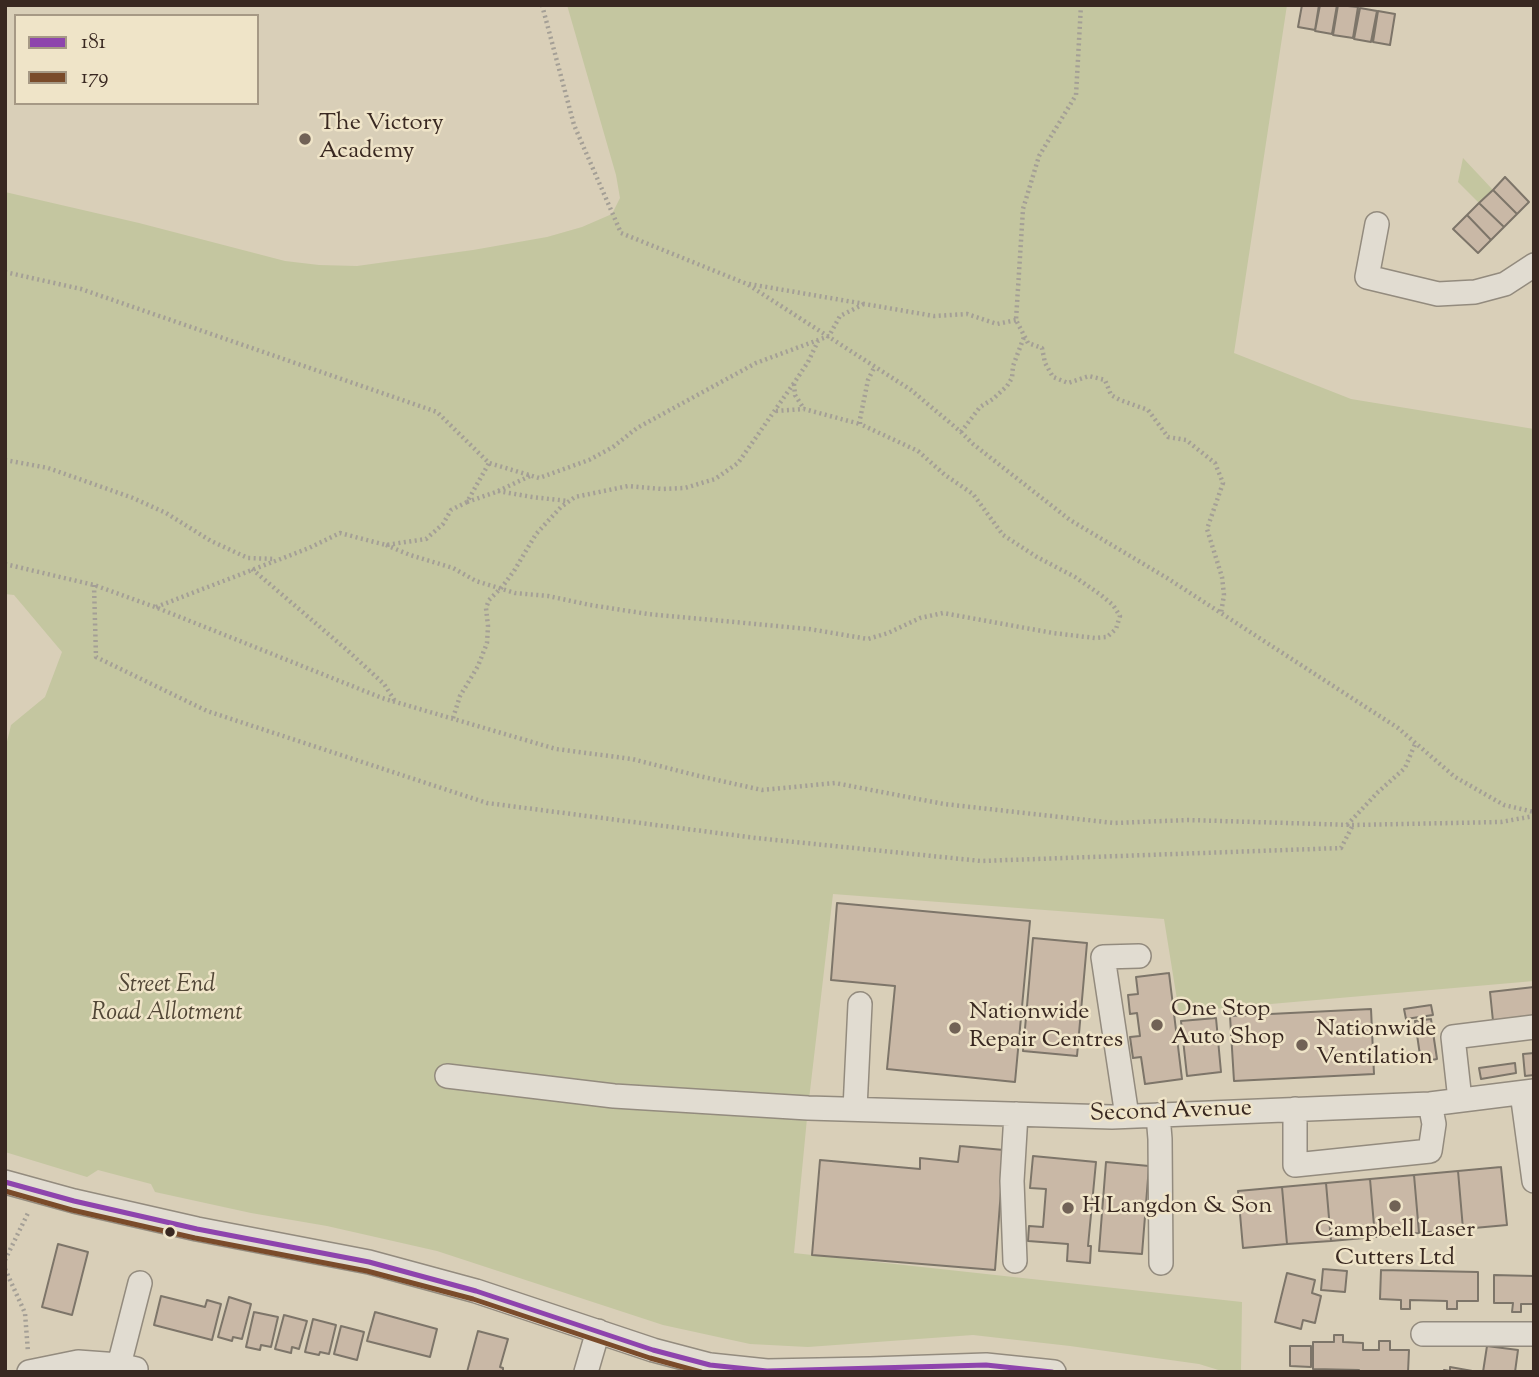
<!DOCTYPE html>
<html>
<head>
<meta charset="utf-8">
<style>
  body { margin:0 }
  #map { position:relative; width:1539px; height:1377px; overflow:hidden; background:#d9cfb8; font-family:"Sorts Mill Goudy",serif }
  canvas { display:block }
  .frame { position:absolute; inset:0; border:7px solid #392821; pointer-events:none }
  .legend { position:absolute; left:14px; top:14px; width:245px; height:91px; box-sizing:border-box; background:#efe4c8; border:2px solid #a69985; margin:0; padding:9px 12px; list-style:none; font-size:21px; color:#392821 }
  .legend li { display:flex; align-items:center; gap:14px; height:35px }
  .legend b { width:35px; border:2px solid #a69985 }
</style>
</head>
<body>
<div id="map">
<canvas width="1539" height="1377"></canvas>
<div class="frame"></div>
<ul class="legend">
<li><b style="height:9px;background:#8e44ad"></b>181</li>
<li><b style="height:9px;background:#7a4b2a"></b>179</li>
</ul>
</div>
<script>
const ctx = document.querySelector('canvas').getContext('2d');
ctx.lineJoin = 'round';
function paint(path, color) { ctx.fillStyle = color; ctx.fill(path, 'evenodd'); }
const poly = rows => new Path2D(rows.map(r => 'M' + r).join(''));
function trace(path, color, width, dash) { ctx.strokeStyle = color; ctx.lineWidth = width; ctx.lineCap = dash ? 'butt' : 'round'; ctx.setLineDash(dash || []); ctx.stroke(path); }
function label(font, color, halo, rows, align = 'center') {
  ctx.font = font + ' "Sorts Mill Goudy",serif'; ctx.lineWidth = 5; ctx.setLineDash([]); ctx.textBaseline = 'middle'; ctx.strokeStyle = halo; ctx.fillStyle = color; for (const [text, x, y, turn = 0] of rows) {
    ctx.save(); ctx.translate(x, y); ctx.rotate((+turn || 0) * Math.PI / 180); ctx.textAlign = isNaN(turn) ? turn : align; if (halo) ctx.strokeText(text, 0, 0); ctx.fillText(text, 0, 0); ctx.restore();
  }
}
paint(poly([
  [567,5,1287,5,1234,353,1351,399,1534,429,1534,981,1179,1012,1164,919,833,894,808,1108,794,1253,1242,1302,1241,1372,1225,1372,1199,1364,1070,1346,973,1335,808,1347,750,1344,663,1325,437,1251,327,1226,251,1213,155,1192,151,1184,98,1170,87,1177,5,1152,5,750,11,725,45,697,62,652,14,595,5,594,5,192,139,223,285,261,319,265,357,266,473,250,547,237,582,227,612,214,620,198,616,175],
  [1463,158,1493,190,1479,203,1458,182]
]), '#c4c6a0');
const building = poly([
  [1302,5,1319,5,1315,30,1298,27,1302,5],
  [1320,5,1337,5,1332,34,1315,31,1320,5],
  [1338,5,1358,7,1353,38,1333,35,1338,5],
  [1360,8,1377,11,1371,42,1354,39,1360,8],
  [1378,11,1395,14,1390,45,1373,42,1378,11],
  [1505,177,1529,202,1517,214,1493,190,1505,177],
  [1493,190,1517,214,1504,227,1479,203,1493,190],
  [1479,203,1504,227,1491,240,1467,215,1479,203],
  [1467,215,1491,240,1478,253,1453,229,1467,215],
  [837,903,1030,921,1015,1082,887,1069,895,986,831,980,837,903],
  [1033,938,1087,943,1077,1056,1023,1051,1033,938],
  [1169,973,1182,1079,1145,1084,1141,1057,1133,1058,1130,1037,1140,1036,1137,1013,1130,1014,1128,995,1138,994,1136,977,1169,973],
  [1534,987,1534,1017,1493,1021,1490,992,1534,987],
  [1431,1005,1433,1015,1406,1019,1404,1009,1431,1005],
  [1371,1009,1374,1074,1234,1081,1230,1016,1371,1009],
  [1216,1018,1221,1072,1187,1076,1181,1021,1216,1018],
  [1431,1019,1437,1059,1421,1062,1415,1021,1431,1019],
  [1534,1053,1534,1075,1525,1076,1523,1054,1534,1053],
  [1515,1063,1516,1073,1481,1079,1479,1068,1515,1063],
  [960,1146,1004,1150,995,1270,812,1255,820,1160,920,1169,920,1158,958,1162,960,1146],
  [1033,1156,1096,1162,1088,1246,1091,1246,1090,1263,1067,1261,1068,1244,1028,1241,1029,1226,1043,1227,1046,1189,1030,1188,1033,1156],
  [1106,1162,1149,1166,1142,1254,1099,1251,1106,1162],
  [1501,1167,1507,1225,1463,1229,1458,1171,1501,1167],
  [1458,1171,1463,1229,1419,1233,1414,1175,1458,1171],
  [1414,1175,1419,1233,1375,1237,1370,1179,1414,1175],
  [1370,1179,1375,1237,1331,1241,1326,1183,1370,1179],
  [1326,1183,1331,1241,1287,1244,1282,1187,1326,1183],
  [1282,1187,1287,1244,1243,1248,1238,1191,1282,1187],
  [58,1244,88,1252,72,1315,42,1307,58,1244],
  [1323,1269,1347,1271,1345,1292,1321,1290,1323,1269],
  [1381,1270,1478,1272,1478,1301,1457,1301,1457,1309,1447,1309,1447,1301,1410,1300,1410,1309,1401,1309,1401,1300,1380,1299,1381,1270],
  [1287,1273,1315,1280,1312,1293,1321,1296,1315,1323,1303,1320,1301,1329,1275,1322,1287,1273],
  [1494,1275,1534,1276,1534,1304,1521,1304,1521,1312,1512,1312,1513,1303,1494,1303,1494,1275],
  [161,1296,205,1307,207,1300,221,1304,212,1340,154,1325,161,1296],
  [229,1297,251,1304,242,1339,233,1337,232,1341,218,1337,229,1297],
  [254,1312,278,1317,271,1347,261,1345,260,1350,246,1347,254,1312],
  [375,1312,437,1329,430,1357,367,1341,375,1312],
  [284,1315,307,1321,299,1349,292,1347,291,1353,275,1349,284,1315],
  [313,1319,336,1325,329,1354,320,1352,319,1355,305,1352,313,1319],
  [341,1326,364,1332,357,1360,334,1354,341,1326],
  [478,1331,508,1339,500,1367,503,1368,503,1372,467,1372,478,1331],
  [1334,1335,1343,1335,1343,1342,1363,1343,1363,1350,1379,1350,1379,1341,1390,1341,1390,1350,1409,1350,1408,1372,1359,1372,1359,1370,1313,1369,1313,1342,1334,1342,1334,1335],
  [1290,1346,1311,1346,1311,1367,1290,1366,1290,1346],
  [1487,1346,1518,1350,1515,1372,1483,1372,1487,1346],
  [1450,1367,1478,1372,1444,1372,1444,1370,1450,1371,1450,1367]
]);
paint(building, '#c9b8a6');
trace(building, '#7d7569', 2);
const minor = poly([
  [1377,224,1367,277,1438,294,1475,292,1505,284,1534,265],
  [447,1076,614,1096,808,1108,1112,1117,1430,1104,1534,1091],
  [1522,1093,1534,1181],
  [1460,1100,1453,1037,1534,1027],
  [855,1109,860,1004],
  [1295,1109,1295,1165,1430,1151,1434,1124,1430,1104],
  [1158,1115,1160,1139,1161,1263],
  [1127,1116,1103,957,1139,956],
  [5,1182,74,1201,197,1229,369,1262,476,1291,653,1350,710,1365,767,1371,870,1369,986,1365,1054,1372],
  [1015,1261,1012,1181,1016,1114],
  [1423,1334,1534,1334],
  [119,1365,140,1283],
  [29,1372,78,1362,119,1365,136,1369,135,1372],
  [586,1372,598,1331]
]);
trace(minor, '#938b7e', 26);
trace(poly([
  [542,5,574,125,621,233,747,284,911,390,961,432,973,444,1070,520,1167,578,1398,728,1455,777,1504,805,1534,812],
  [1081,5,1076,95,1039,156,1023,209,1016,320,1028,343,1042,348,1045,363,1053,377,1068,383,1089,376,1105,380,1111,395,1120,400,1148,410,1168,437,1186,440,1215,463,1223,483,1207,529,1222,577,1224,595,1221,613],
  [5,272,81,289,437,412,489,463,539,478,589,460,613,447,637,428,756,363,829,336,840,316,864,304],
  [749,284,934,316,967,314,997,324,1016,320],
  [794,384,795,395,804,409],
  [776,411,804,409,860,424],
  [961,432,980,407,993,399,1007,386,1012,378,1013,366,1024,337],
  [5,460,48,468,133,498,166,513,211,541,248,558,275,559],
  [498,491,532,497,568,501],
  [467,502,496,492,530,476],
  [386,545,410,555,453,568,476,581,515,593,548,596,590,605,648,614,809,629,868,639,888,633,920,618,943,613,1053,633,1095,638,1107,637,1116,629,1120,616,1113,605,1101,595,1075,577,1037,557,1003,535,973,494,945,475,918,451,860,424,860,419,868,380,875,366],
  [5,564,94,585,155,607,382,698,556,749,632,759,699,776,762,790,835,783,944,804,1114,823,1188,820,1353,825,1501,822,1534,816],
  [252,569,347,650,384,684,395,701],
  [94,585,96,657,207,711,487,803,756,838,981,861,1341,848,1353,825],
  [156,607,309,548,340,533,386,545,426,539,443,524,451,510,467,502,489,463],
  [453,718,460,696,478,666,487,643,488,626,486,608,489,600,502,587,514,571,536,534,561,507,575,497,628,486,662,489,685,488,715,479,738,463,794,383,808,362,818,341],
  [1347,825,1378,792,1405,768,1415,744],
  [5,1260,29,1211],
  [5,1269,25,1313,28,1352]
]), '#a49f96', 4.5, [2, 3.5]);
trace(minor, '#e1dcd1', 23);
trace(poly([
  [5,1182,74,1201,197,1229,369,1262,476,1291,653,1350,710,1365,767,1371,986,1365,1052,1372]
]), '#8e44ad', 5);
trace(poly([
  [5,1191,72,1210,195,1238,367,1271,473,1299,650,1358,701,1372]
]), '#7a4b2a', 5);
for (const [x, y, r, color] of [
  [305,139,7,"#716256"],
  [1157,1025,7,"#716256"],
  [955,1028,7,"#716256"],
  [1302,1045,7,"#716256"],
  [1395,1206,7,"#716256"],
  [1068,1208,7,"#716256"],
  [170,1232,6,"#392821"]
]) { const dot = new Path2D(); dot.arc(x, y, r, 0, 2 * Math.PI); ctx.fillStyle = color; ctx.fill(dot); trace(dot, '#efe4c8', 2.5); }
label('24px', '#392821', '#efe4c8', [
  ["The Victory",319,125],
  ["Academy",319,153],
  ["One Stop",1171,1011],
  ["Auto Shop",1171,1039],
  ["Nationwide",969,1014],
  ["Repair Centres",969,1042],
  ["Nationwide",1316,1031],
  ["Ventilation",1316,1059],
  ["H Langdon & Son",1082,1208],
  ["Campbell Laser",1395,1232,"center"],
  ["Cutters Ltd",1395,1260,"center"]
], 'left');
label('italic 24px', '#514636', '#efe4c8', [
  ["Street End",167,987],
  ["Road Allotment",167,1015]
]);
label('24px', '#392821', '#efe4c8', [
  ["Second Avenue",1171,1113,-2]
]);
</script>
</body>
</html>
